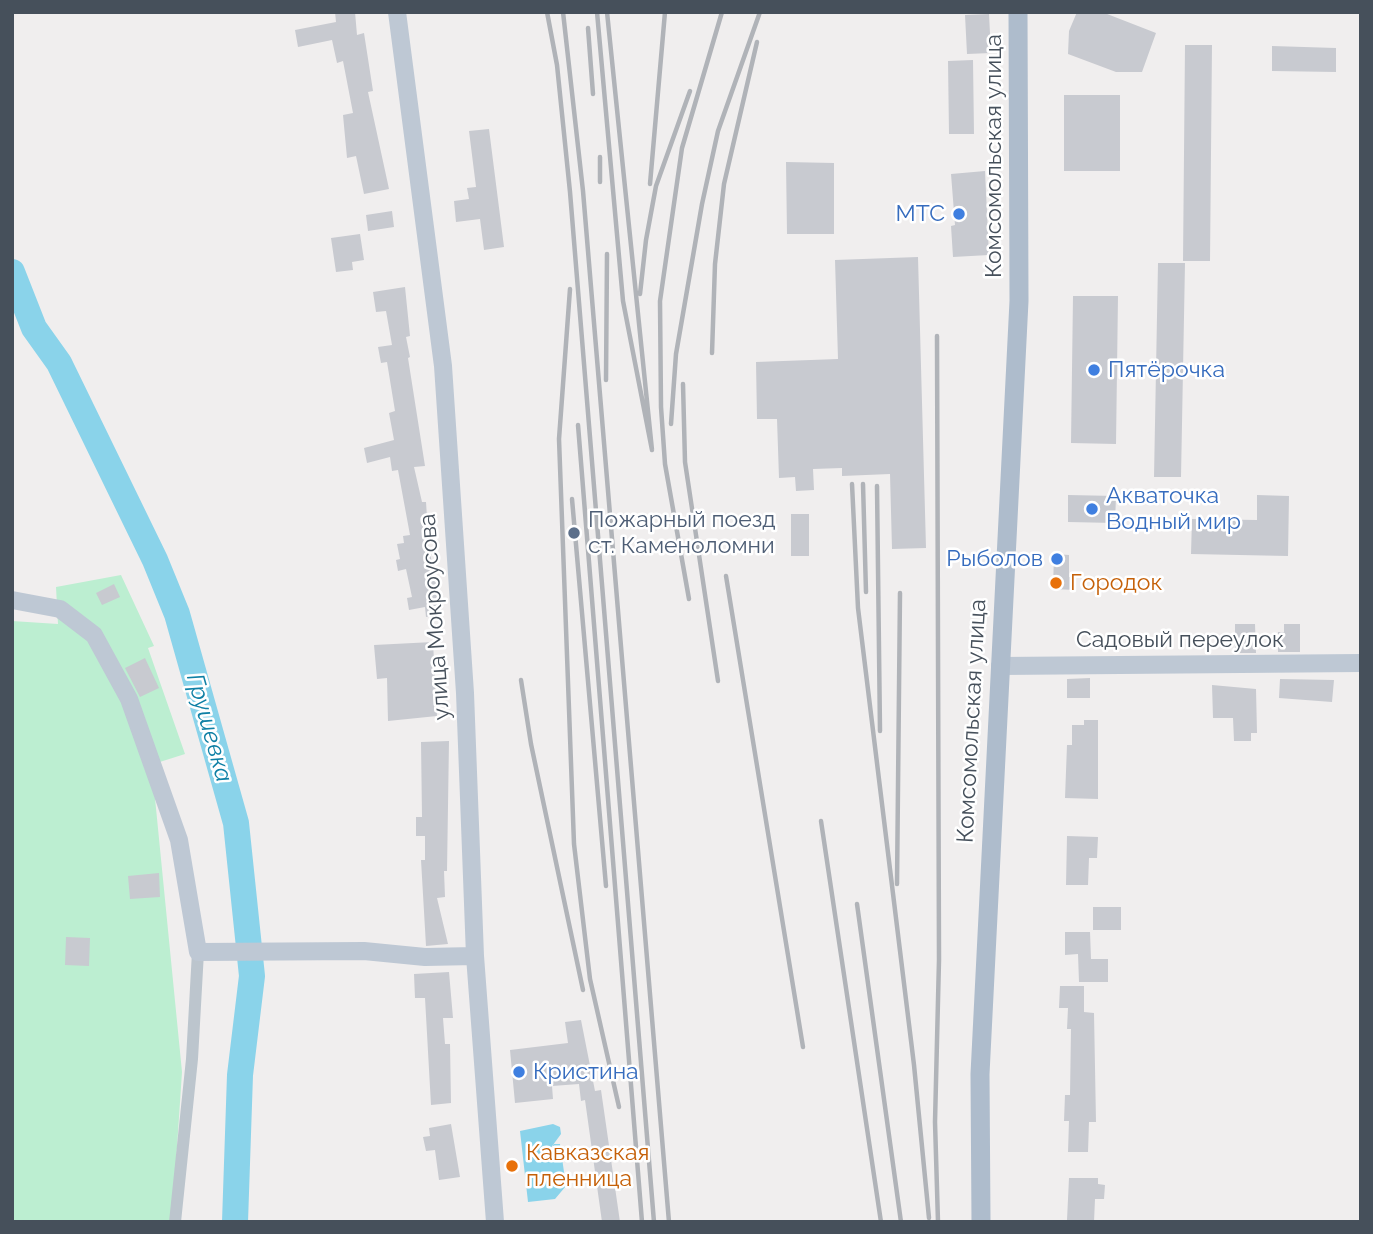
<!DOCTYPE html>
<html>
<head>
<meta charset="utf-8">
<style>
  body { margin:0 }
  #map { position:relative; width:1373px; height:1234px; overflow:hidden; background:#f0eeee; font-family:Raleway,sans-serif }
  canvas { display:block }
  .frame { position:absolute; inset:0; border:14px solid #46505b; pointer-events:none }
</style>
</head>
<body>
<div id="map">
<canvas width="1373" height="1234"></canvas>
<div class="frame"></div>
</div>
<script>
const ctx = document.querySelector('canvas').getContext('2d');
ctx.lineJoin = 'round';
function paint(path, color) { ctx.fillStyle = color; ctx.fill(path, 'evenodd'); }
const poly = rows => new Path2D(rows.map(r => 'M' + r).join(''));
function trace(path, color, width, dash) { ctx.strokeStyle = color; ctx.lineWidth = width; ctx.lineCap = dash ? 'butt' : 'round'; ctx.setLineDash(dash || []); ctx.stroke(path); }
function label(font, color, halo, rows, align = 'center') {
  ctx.font = font + ' Raleway,sans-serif'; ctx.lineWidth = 5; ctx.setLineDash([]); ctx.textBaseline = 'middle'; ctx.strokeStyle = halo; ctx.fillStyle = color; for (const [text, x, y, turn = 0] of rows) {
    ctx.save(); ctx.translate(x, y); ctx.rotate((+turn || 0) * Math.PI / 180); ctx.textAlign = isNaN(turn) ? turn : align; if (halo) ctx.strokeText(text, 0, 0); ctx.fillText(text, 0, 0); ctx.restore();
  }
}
paint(poly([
  [121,575,154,646,148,648,185,754,144,767,154,788,182,1072,172,1222,12,1222,12,621,58,624,56,587]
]), '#bceed1');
paint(poly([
  [553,1124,560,1127,561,1134,550,1149,553,1150,553,1144,560,1144,566,1186,555,1199,528,1202,520,1131]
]), '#8ad3ea');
trace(poly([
  [12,272,34,328,59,363,155,560,177,614,236,823,252,976,240,1075,235,1222]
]), '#8ad3ea', 26);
paint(poly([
  [335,12,355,12,357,35,364,33,373,91,368,92,389,189,364,194,356,156,347,158,343,115,353,113,343,61,337,63,332,40,298,47,295,30,336,22],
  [1077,12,1102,12,1156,33,1142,72,1116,72,1068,54,1069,31],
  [989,14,991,53,967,54,965,15],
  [1185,45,1212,45,1210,261,1183,261],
  [1272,46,1336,48,1336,72,1272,71],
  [973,60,974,134,949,134,948,61],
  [1064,95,1120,95,1120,171,1064,171],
  [489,129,504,247,484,250,480,219,456,222,454,201,469,199,467,188,476,187,469,131],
  [786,162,834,163,834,234,787,234],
  [985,171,989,255,953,257,951,226,955,225,951,174],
  [392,211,394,227,368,231,366,215],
  [360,234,364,260,352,262,353,270,336,272,331,238],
  [918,257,926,548,892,549,890,474,842,476,842,468,813,469,814,490,796,491,795,477,779,478,777,419,757,419,756,362,838,359,835,260],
  [1158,263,1185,263,1181,477,1154,477],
  [405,287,410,336,406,337,410,357,408,358,425,466,414,467,422,502,426,502,429,548,442,614,426,617,425,607,409,610,407,598,412,597,406,569,398,571,396,560,400,559,397,544,404,543,403,536,410,535,398,470,392,471,390,457,367,463,364,448,394,440,389,413,395,411,387,362,381,363,378,347,392,345,386,311,376,312,373,292],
  [1073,296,1118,296,1116,444,1071,443],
  [1068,495,1116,496,1115,523,1068,522],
  [1257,495,1289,496,1288,556,1191,554,1192,519,1257,520],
  [791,514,809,514,809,556,791,556],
  [1054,554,1069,555,1069,577,1075,577,1075,590,1053,589],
  [114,584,120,597,102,605,96,593],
  [1235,624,1255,624,1256,653,1235,653],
  [1284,624,1300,624,1300,652,1278,652,1278,632,1284,632],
  [433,642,437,716,388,721,387,678,377,679,374,645],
  [145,658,159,688,140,697,125,668],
  [1090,678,1090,698,1067,698,1067,679],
  [1280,679,1334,680,1332,702,1279,698],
  [1212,685,1256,689,1257,733,1251,733,1251,741,1234,741,1233,718,1213,718],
  [1084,720,1098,720,1098,799,1065,798,1067,745,1072,745,1072,725,1084,725],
  [449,741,447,871,444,871,445,897,437,898,448,944,426,946,421,860,425,860,425,836,416,836,416,817,422,817,421,742],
  [1067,836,1098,837,1097,858,1089,858,1088,885,1066,885],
  [159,873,160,897,130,899,128,876],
  [1093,907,1121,907,1121,930,1093,930],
  [1065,932,1090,932,1091,959,1108,959,1108,982,1079,982,1078,954,1065,955],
  [66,937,90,938,89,966,65,965],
  [449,972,453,1018,443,1018,445,1044,450,1044,451,1103,431,1105,425,998,415,998,414,974],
  [1060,986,1084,986,1084,1012,1094,1013,1096,1122,1089,1122,1088,1152,1068,1152,1069,1121,1064,1121,1065,1095,1070,1095,1071,1029,1067,1029,1068,1008,1059,1008],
  [581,1020,595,1091,601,1090,620,1222,602,1222,585,1100,581,1101,579,1084,552,1086,553,1099,515,1103,510,1050,568,1043,565,1022],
  [451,1124,460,1177,439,1180,435,1150,426,1151,423,1137,430,1136,429,1128],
  [1069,1178,1098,1178,1098,1184,1105,1185,1104,1199,1095,1199,1094,1222,1067,1220]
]), '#c8cad0');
trace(poly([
  [175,1222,192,1059,198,952]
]), '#bcc5cd', 12);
trace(poly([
  [397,12,443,366,465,693,475,956,495,1222],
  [12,600,60,609,94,635,129,699,179,840,198,952,364,951,425,957,475,956],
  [1000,666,1361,663]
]), '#bec8d4', 18);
trace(poly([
  [981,1222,980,1074,1019,301,1018,12]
]), '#aebccc', 19);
trace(poly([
  [547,12,557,65,570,192,654,1222],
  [563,12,583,191,669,1222],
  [597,12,623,301,652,450,607,12],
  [588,28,593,94],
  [600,157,600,182],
  [650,184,665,12],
  [570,289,559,439,574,844,590,979,619,1107],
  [640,294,646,240,656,186,690,91],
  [937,336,939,960,935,1122,938,1222],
  [712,353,715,264,724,184,757,42],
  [606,380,607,254],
  [683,384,685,462,718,681],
  [671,424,676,354,702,204,718,131,760,12],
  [578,425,642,1222],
  [852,484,858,608,914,1065,929,1218],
  [863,484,866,592],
  [877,486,880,731],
  [572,499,606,886],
  [726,576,803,1047],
  [689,599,665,464,661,407,660,301,682,148,722,12],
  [521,680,531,744,583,990],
  [821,821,881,1222],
  [897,884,900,593],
  [857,904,901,1222]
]), '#b0b3b8', 4.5);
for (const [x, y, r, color] of [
  [959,214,7,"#3f7fe0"],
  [1094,370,7,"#3f7fe0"],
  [1092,509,7,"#3f7fe0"],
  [574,533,7,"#5c6f8a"],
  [1057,559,7,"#3f7fe0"],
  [1056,583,7,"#e8710a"],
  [519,1072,7,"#3f7fe0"],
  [512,1166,7,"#e8710a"]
]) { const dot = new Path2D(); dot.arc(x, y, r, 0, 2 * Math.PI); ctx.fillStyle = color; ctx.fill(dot); trace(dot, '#fff', 2.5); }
label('23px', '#46505b', '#fff', [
  ["Комсомольская улица",994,156,-90],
  ["улица Мокроусова",435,617,-94],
  ["Садовый переулок",1180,640],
  ["Комсомольская улица",972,721,-87]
]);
label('23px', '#366cbe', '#fff', [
  ["МТС",945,214,"right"],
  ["Пятёрочка",1108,370],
  ["Акваточка",1106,496],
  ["Водный мир",1106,522],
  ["Рыболов",1043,559,"right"],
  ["Кристина",533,1072]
], 'left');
label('23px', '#4e5e75', '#fff', [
  ["Пожарный поезд",588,520],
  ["ст. Каменоломни",588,546]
], 'left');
label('23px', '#c56008', '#fff', [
  ["Городок",1070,583],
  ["Кавказская",526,1153],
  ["пленница",526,1179]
], 'left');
label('italic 24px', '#0f80a5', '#fff', [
  ["Грушевка",209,728,74]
]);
</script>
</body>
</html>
